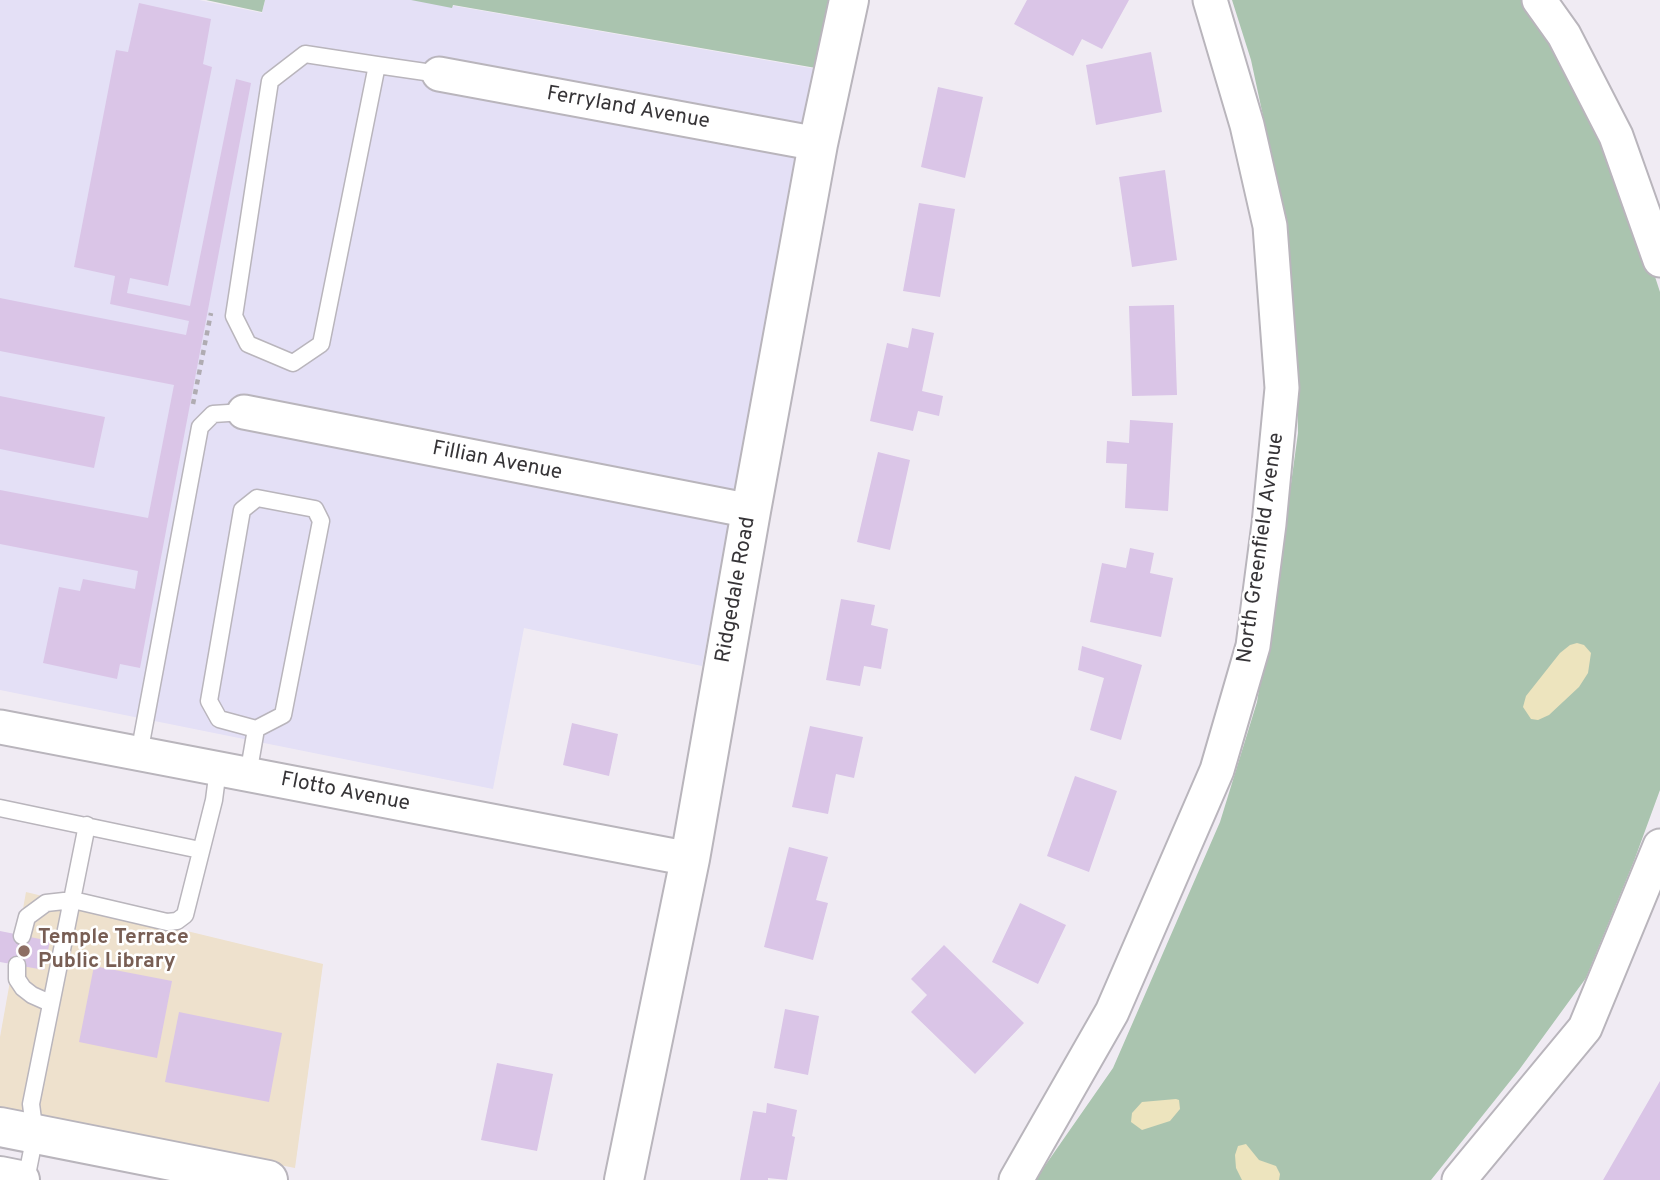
<!DOCTYPE html>
<html>
<head>
<meta charset="utf-8">
<style>
  body { margin:0 }
  canvas { display:block; background:#f0ebf3 }
</style>
</head>
<body>
<canvas width="1660" height="1180"></canvas>
<script>
const ctx = document.querySelector('canvas').getContext('2d');
ctx.lineJoin = 'round';
function paint(path, color) { ctx.fillStyle = color; ctx.fill(path, 'evenodd'); }
const poly = rows => new Path2D(rows.map(r => 'M' + r).join(''));
function trace(path, color, width, dash) { ctx.strokeStyle = color; ctx.lineWidth = width; ctx.lineCap = dash ? 'butt' : 'round'; ctx.setLineDash(dash || []); ctx.stroke(path); }
function label(font, color, halo, rows, align = 'center') {
  ctx.font = font + ' Overpass,sans-serif'; ctx.lineWidth = 5; ctx.setLineDash([]); ctx.textBaseline = 'middle'; ctx.strokeStyle = halo; ctx.fillStyle = color; for (const [text, x, y, turn = 0] of rows) {
    ctx.save(); ctx.translate(x, y); ctx.rotate((+turn || 0) * Math.PI / 180); ctx.textAlign = isNaN(turn) ? turn : align; if (halo) ctx.strokeText(text, 0, 0); ctx.fillText(text, 0, 0); ctx.restore();
  }
}
paint(poly([
  [26,892,323,964,295,1168,0,1111,0,1037]
]), '#eee1cd');
paint(poly([
  [0,0,199,0,262,13,265,0,420,0,816,69,702,666,524,628,493,789,0,690]
]), '#e4e0f6');
paint(poly([
  [206,0,265,0,262,12],
  [411,0,830,0,816,68,453,5,452,8],
  [1232,0,1525,0,1597,124,1644,243,1660,292,1660,790,1634,861,1586,978,1519,1070,1431,1180,1035,1180,1113,1068,1220,822,1257,702,1282,549,1298,433,1297,380,1286,223,1251,60]
]), '#aac4af');
paint(poly([
  [1577,643,1584,645,1591,653,1588,673,1579,687,1549,715,1538,720,1531,719,1523,707,1526,696,1560,653,1570,645],
  [1176,1099,1179,1100,1180,1109,1170,1121,1142,1130,1131,1122,1132,1113,1142,1102],
  [1246,1144,1259,1160,1276,1166,1280,1174,1279,1180,1242,1180,1236,1168,1235,1155,1238,1146]
]), '#ede4be');
paint(poly([
  [1027,0,1129,0,1102,49,1082,39,1073,56,1014,24],
  [139,3,211,19,203,64,212,67,168,286,130,278,127,293,190,306,236,79,251,83,140,668,120,664,117,679,43,663,59,587,80,591,83,579,135,589,138,571,0,544,0,490,148,518,174,385,0,351,0,298,186,335,189,321,110,304,115,276,74,267,116,50,128,52],
  [1151,52,1162,112,1096,125,1086,65],
  [938,87,983,97,965,178,921,167],
  [1165,170,1177,260,1132,267,1119,177],
  [919,203,955,209,940,297,903,291],
  [1174,305,1177,395,1132,396,1129,306],
  [912,328,934,333,922,391,943,396,939,416,918,411,913,431,870,421,887,343,908,348],
  [0,396,105,417,94,468,0,449],
  [1130,420,1173,423,1168,511,1125,508,1127,464,1106,463,1107,441,1129,443],
  [878,452,910,460,890,550,857,542],
  [1130,548,1154,553,1150,573,1173,578,1161,637,1090,622,1102,563,1126,568],
  [841,599,875,605,871,625,888,629,881,669,864,666,860,686,826,680],
  [1082,646,1142,665,1121,740,1090,730,1104,678,1078,670],
  [572,723,618,734,609,776,563,765],
  [810,726,863,737,854,778,836,774,828,814,792,807],
  [1075,776,1117,791,1089,872,1047,856],
  [789,847,828,857,816,900,828,903,813,960,764,947],
  [1020,903,1066,925,1038,984,992,962],
  [0,931,50,941,44,970,0,962],
  [944,945,1024,1023,975,1074,911,1012,927,995,911,979],
  [94,966,172,981,157,1058,79,1042],
  [785,1009,819,1016,808,1075,774,1068],
  [179,1012,282,1033,269,1102,165,1082],
  [497,1063,553,1074,537,1151,481,1140],
  [1660,1081,1660,1180,1603,1180],
  [767,1103,797,1110,792,1136,795,1137,787,1180,768,1178,768,1180,740,1180,753,1111,766,1113]
]), '#dac5e7');
const lane = poly([
  [377,65,321,344,293,363,248,344,234,316,270,81,305,54,377,65,439,74],
  [139,754,200,427,213,414,244,412],
  [248,775,256,729,283,715,321,521,315,509,257,498,242,510,209,701,219,719,256,729],
  [0,808,200,850],
  [22,936,27,917,46,903,73,900,167,922,177,921,185,915,214,800,218,769],
  [17,965,17,979,23,988,32,995,50,1003],
  [26,1180,35,1135,31,1104,87,825]
]);
const street = poly([
  [1539,0,1564,35,1616,136,1660,260],
  [439,74,818,144],
  [244,412,751,511],
  [0,727,690,859],
  [1016,1180,1112,1012,1217,770,1253,646,1269,524,1282,388,1270,226,1247,125,1210,0],
  [1459,1180,1585,1028,1660,846]
]);
const secondary = poly([
  [624,1180,690,859,751,511,818,144,849,0]
]);
const primary = poly([
  [0,1127,268,1180],
  [0,1176,20,1180]
]);
trace(lane, '#b9b5bc', 19);
trace(street, '#b9b5bc', 37);
trace(secondary, '#b9b5bc', 42);
trace(primary, '#b9b5bc', 42);
trace(poly([
  [193,404,211,313]
]), '#b0acb2', 4.5, [5, 5]);
trace(lane, '#fff', 16);
trace(street, '#fff', 33);
trace(secondary, '#fff', 38);
trace(primary, '#fff', 38);
for (const [x, y, r, color] of [
  [24,951,7,"#8d6e63"]
]) { const dot = new Path2D(); dot.arc(x, y, r, 0, 2 * Math.PI); ctx.fillStyle = color; ctx.fill(dot); trace(dot, '#fff', 2.5); }
label('21px', '#363437', '#fff', [
  ["Ferryland Avenue",628,109,10],
  ["Fillian Avenue",497,462,11],
  ["North Greenfield Avenue",1262,548,-82],
  ["Ridgedale Road",737,590,-80],
  ["Flotto Avenue",345,793,11]
]);
label('bold 21px', '#785e54', '#fff', [
  ["Temple Terrace",38,939],
  ["Public Library",38,963]
], 'left');
</script>
</body>
</html>
